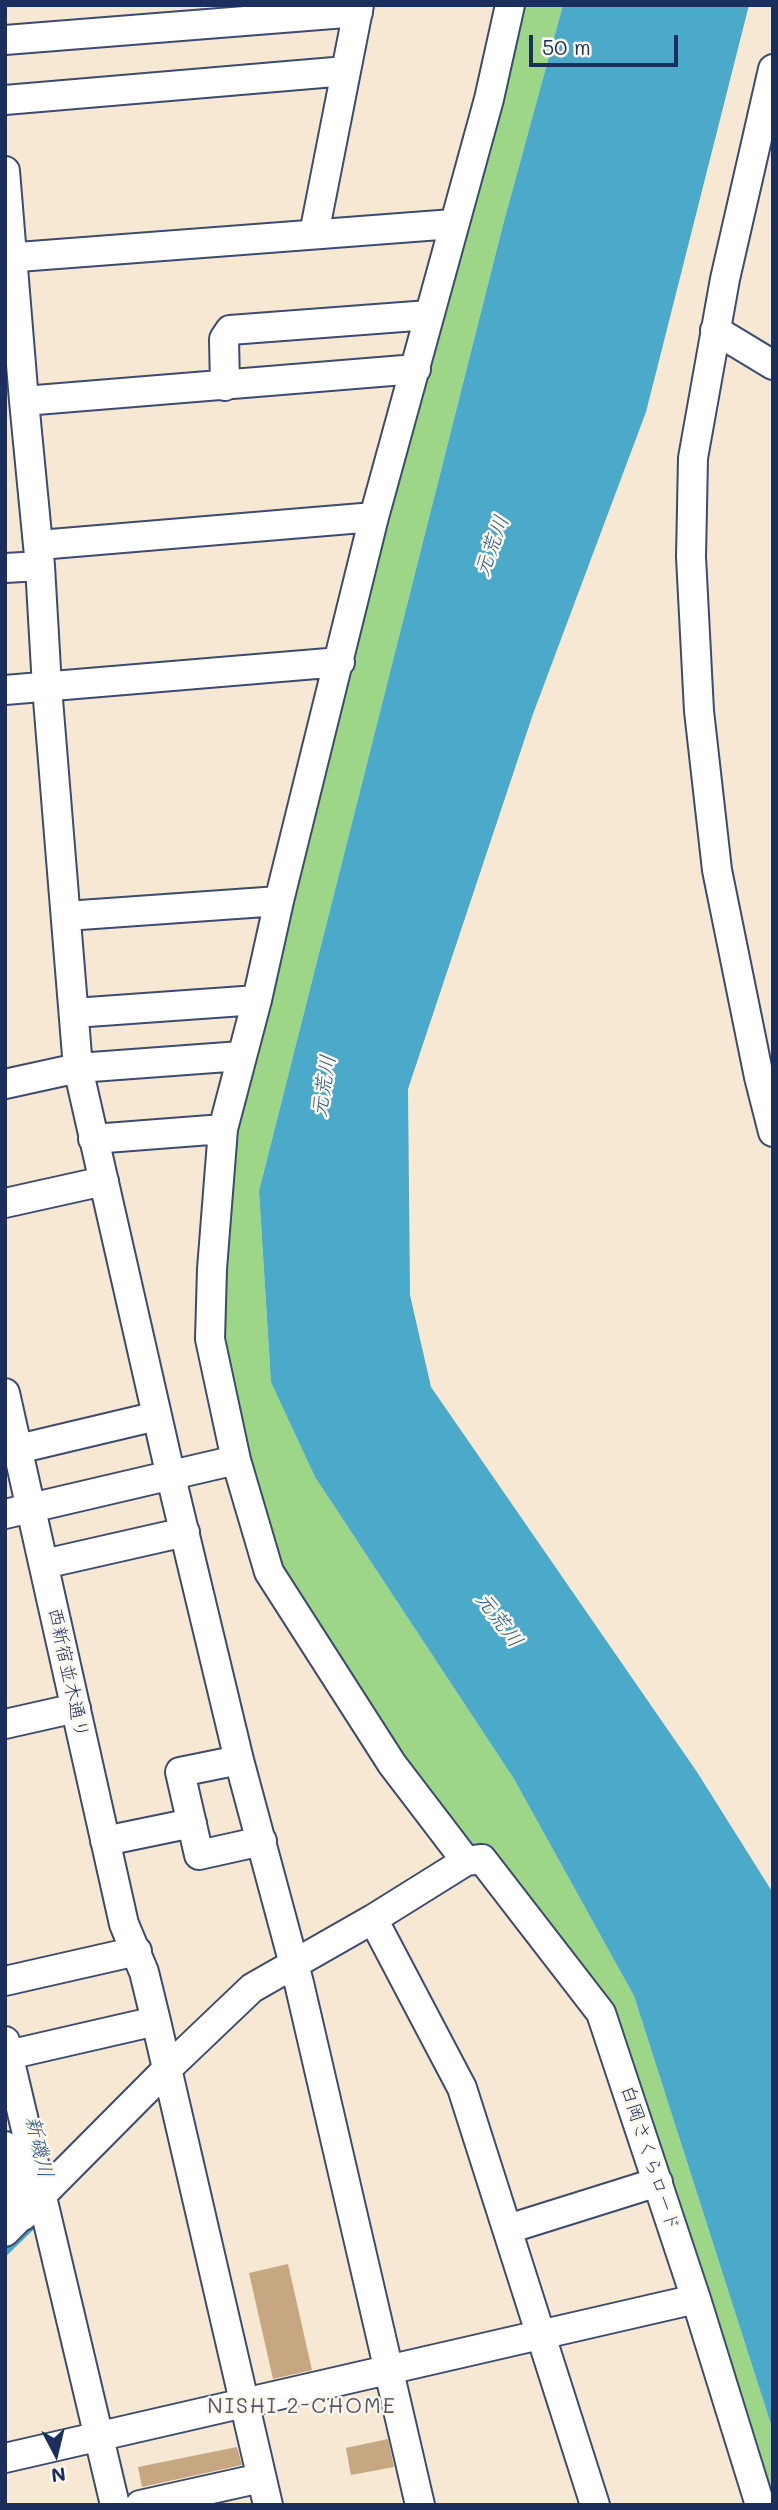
<!DOCTYPE html>
<html>
<head>
<meta charset="utf-8">
<style>
  body { margin:0 }
  #map { position:relative; width:778px; height:2510px; overflow:hidden; background:#f6e8d2; font-family:Mali,sans-serif }
  canvas { display:block }
  .frame { position:absolute; inset:0; border:7px solid #1b2f5e; pointer-events:none }
  .north { position:absolute; left:21px; top:2419px; width:70px; height:70px; -webkit-text-stroke:5px #fbf7ec; paint-order:stroke; rotate:173deg; font-size:19px; font-weight:700; line-height:28px; text-align:center; color:#1b2f5e }
  .north::after { content:''; display:block; margin:auto; width:24px; height:32px; background:#1b2f5e; clip-path:polygon(50% 0,100% 100%,50% 72%,0 100%) }
  .scale { position:absolute; left:529px; top:35px; width:149px; height:32px; box-sizing:border-box; border:4px solid #1b2f5e; border-top:0; padding-left:9px; font-size:21px; line-height:24px; white-space:nowrap; color:#1b2f5e; -webkit-text-stroke:5px #fbf7ec; paint-order:stroke }
</style>
</head>
<body>
<div id="map">
<canvas width="778" height="2510"></canvas>
<div class="frame"></div>
<div class="north">N</div>
<div class="scale">50 m</div>
</div>
<script>
const ctx = document.querySelector('canvas').getContext('2d');
ctx.lineJoin = 'round';
function paint(path, color) { ctx.fillStyle = color; ctx.fill(path, 'evenodd'); }
const poly = rows => new Path2D(rows.map(r => 'M' + r).join(''));
function trace(path, color, width, dash) { ctx.strokeStyle = color; ctx.lineWidth = width; ctx.lineCap = dash ? 'butt' : 'round'; ctx.setLineDash(dash || []); ctx.stroke(path); }
function label(font, color, halo, rows, align = 'center') {
  ctx.font = font + ' Mali,"Klee One",sans-serif'; ctx.lineWidth = 5; ctx.setLineDash([]); ctx.textBaseline = 'middle'; ctx.strokeStyle = halo; ctx.fillStyle = color; for (const [text, x, y, turn = 0] of rows) {
    ctx.save(); ctx.translate(x, y); ctx.rotate((+turn || 0) * Math.PI / 180); ctx.textAlign = isNaN(turn) ? turn : align; if (halo) ctx.strokeText(text, 0, 0); ctx.fillText(text, 0, 0); ctx.restore();
  }
}
paint(poly([
  [510,5,563,5,503,225,259,1191,271,1381,315,1477,514,1779,634,1996,773,2431,773,2505,611,2011,466,1848,346,1678,272,1548,244,1458,224,1323,223,1179]
]), '#9ed687');
paint(poly([
  [563,5,749,5,646,412,533,714,408,1089,410,1295,431,1387,697,1772,773,1893,773,2431,634,1996,514,1779,315,1477,271,1382,259,1191,503,225]
]), '#4ba9ca');
trace(poly([
  [5,2253,38,2221]
]), '#4ba9ca', 6);
paint(poly([
  [288,2264,312,2370,273,2379,249,2273],
  [388,2439,394,2467,351,2475,346,2448],
  [237,2447,242,2465,142,2487,138,2467]
]), '#c6a782');
const minor = poly([
  [5,40,358,12],
  [773,69,725,279,693,458,691,557,699,711,717,870,759,1077,773,1132],
  [5,100,346,71],
  [5,171,24,401,40,566,47,687,78,1068,171,1477,239,1760,299,1983,420,2505],
  [314,234,359,5],
  [5,258,453,224],
  [715,330,773,365],
  [225,386,224,339,230,330,429,315],
  [24,401,416,369],
  [39,545,374,517],
  [5,568,40,566],
  [5,690,340,662],
  [66,916,279,901],
  [74,1013,257,1000],
  [5,1084,78,1068,241,1056],
  [93,1139,223,1129],
  [5,1203,104,1181],
  [5,1393,124,1924,144,1972,156,2021,268,2505],
  [18,1449,157,1416],
  [5,1514,236,1460],
  [44,1564,185,1532],
  [5,1724,76,1708],
  [239,1760,180,1772,199,1855,262,1841],
  [105,1841,192,1823],
  [466,1861,392,1764,269,1572,236,1460,210,1339,212,1269,223,1129,257,1000,279,901,374,517,489,99,510,5],
  [373,1919,462,2088,595,2505],
  [5,1981,137,1951],
  [5,2041,115,2505],
  [8,2055,156,2021],
  [5,2146,23,2216],
  [508,2229,658,2182],
  [5,2232,167,2069,252,1988,373,1919,466,1861,482,1859,601,2013,696,2299,760,2505],
  [5,2458,696,2299],
  [140,2505,261,2478]
]);
trace(minor, '#3c4b6f', 32);
trace(minor, '#fff', 28);
label('19px', '#1b2f5e', '#fbf7ec', [
  ["西新宿並木通り",68,1673,78],
  ["白岡さくらロード",650,2158,72]
]);
label('italic 21px', '#2c5a84', '#fbf7ec', [
  ["元荒川",492,546,-70],
  ["元荒川",324,1086,-81],
  ["元荒川",499,1620,53],
  ["新磯川",39,2147,77]
]);
ctx.letterSpacing = '2px';
label('21px', '#57596b', '#fbf7ec', [
  ["NISHI 2-CHOME",302,2407]
]);
ctx.letterSpacing = '0px';
</script>
</body>
</html>
